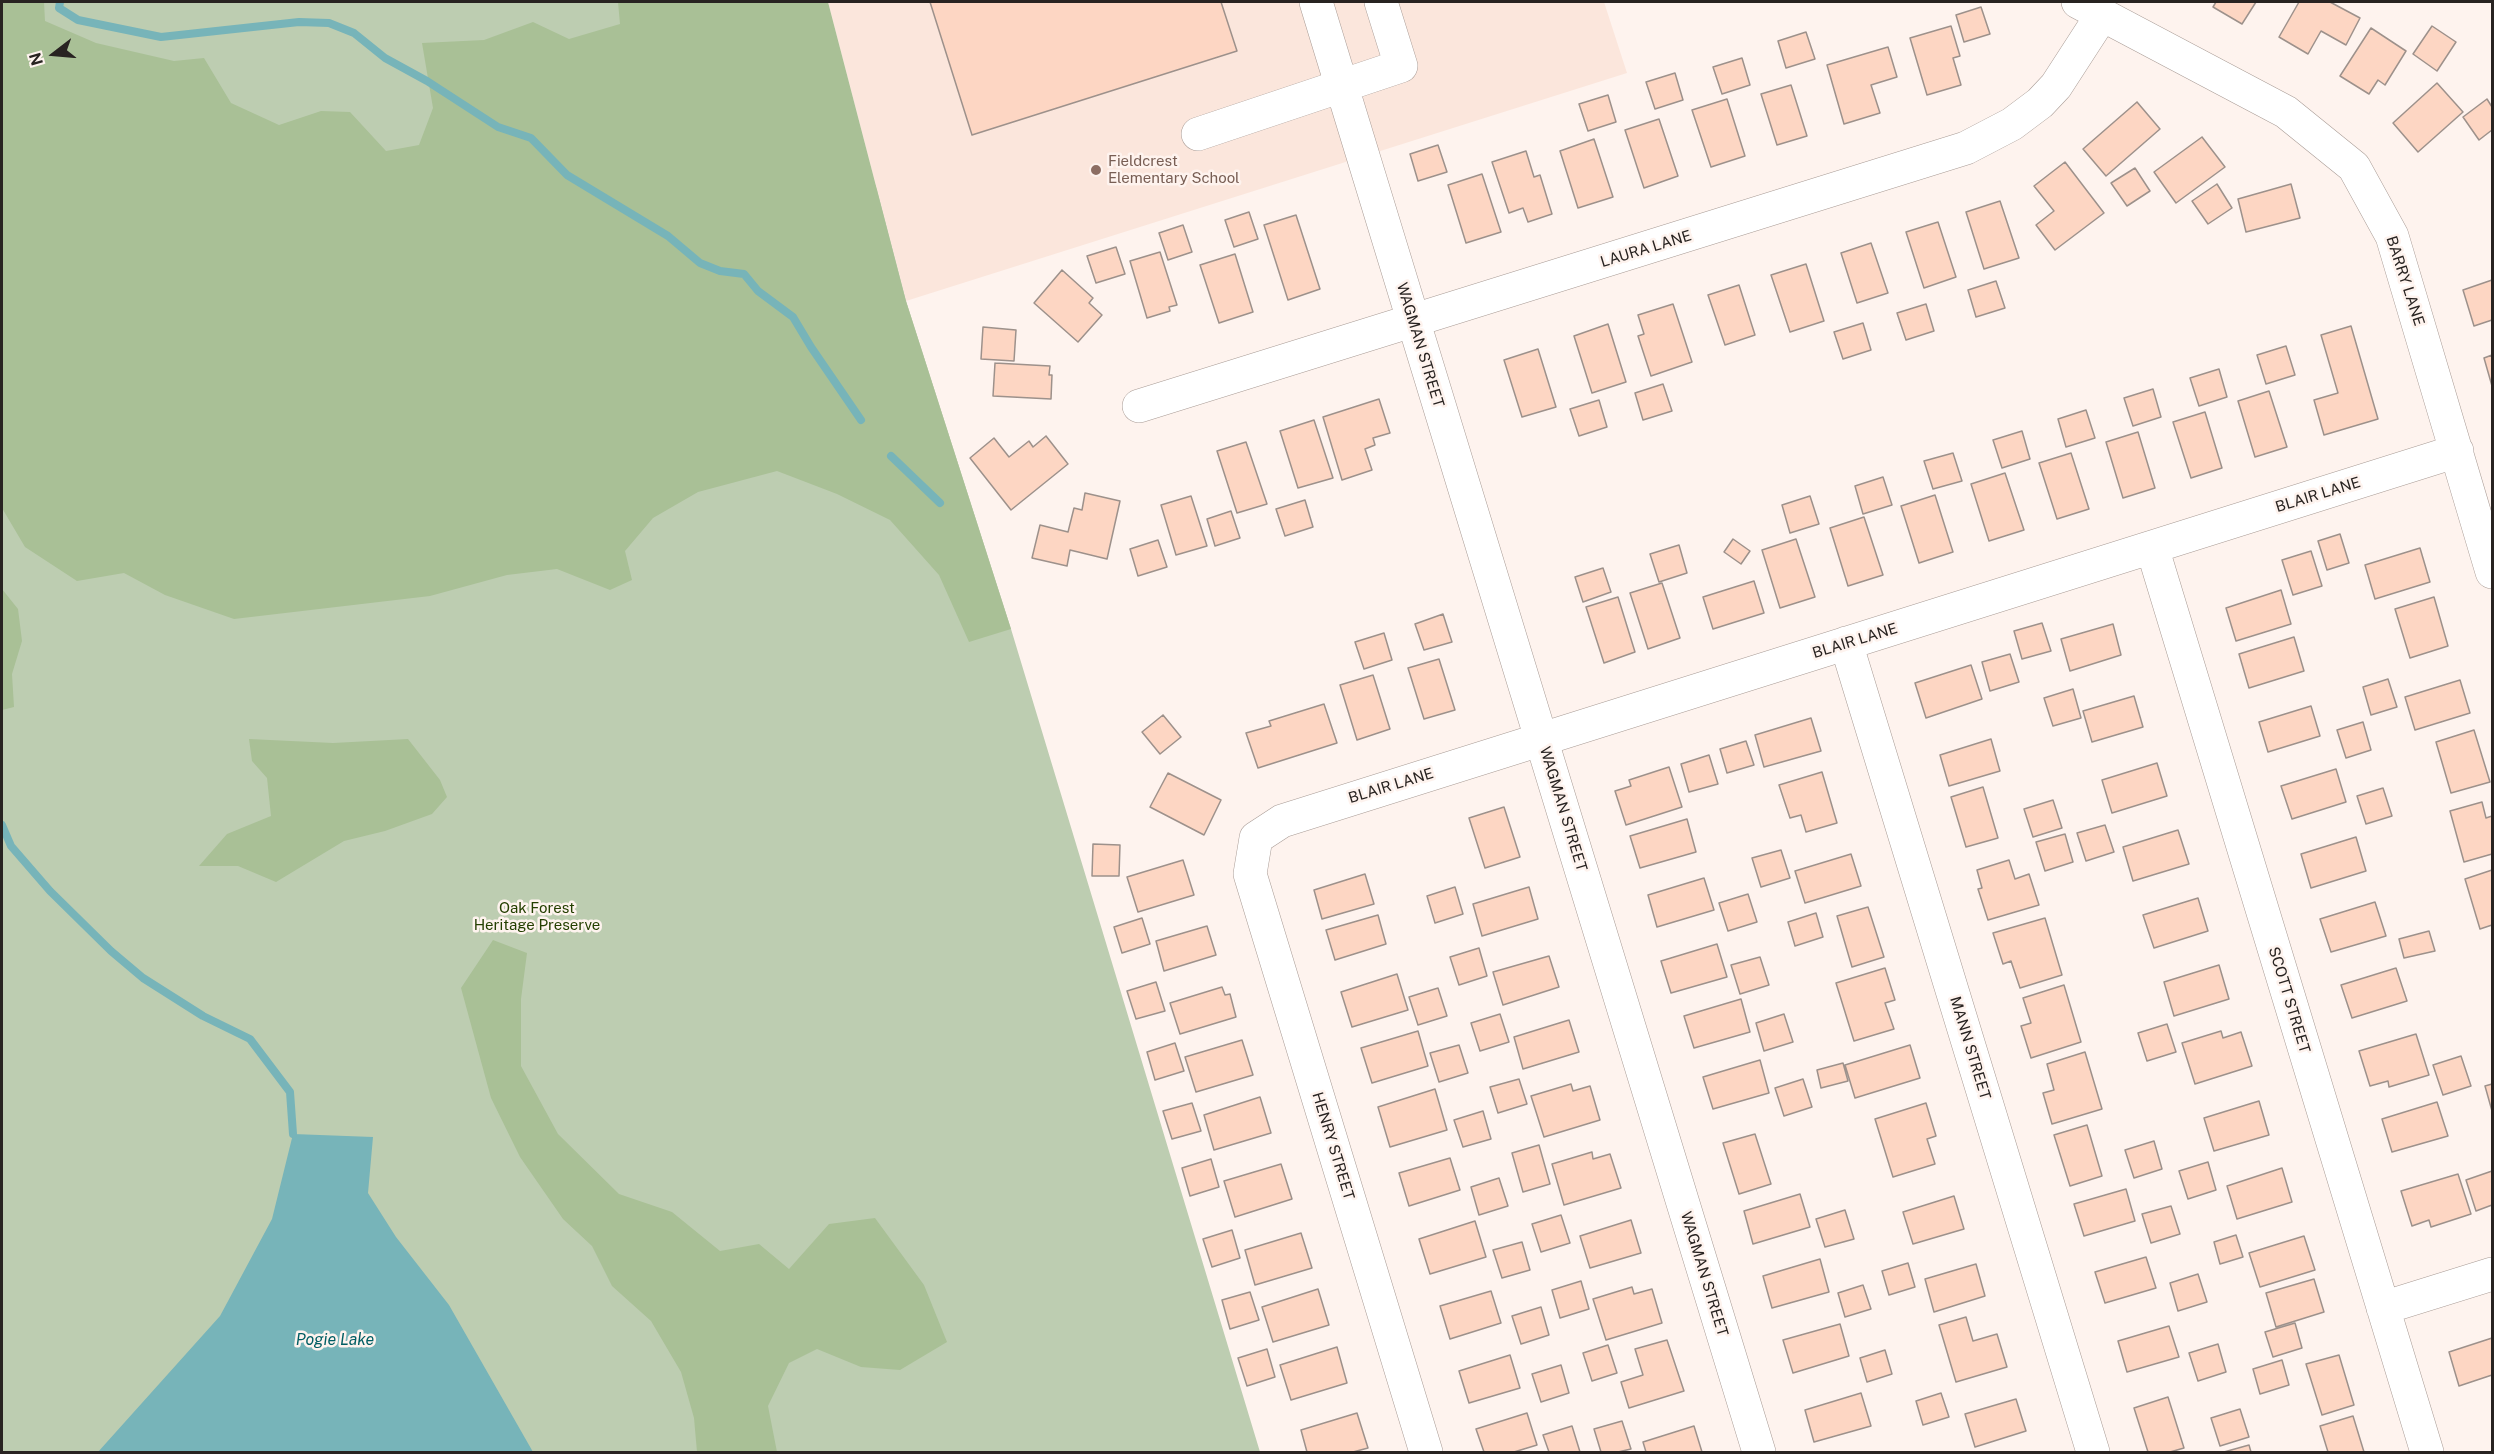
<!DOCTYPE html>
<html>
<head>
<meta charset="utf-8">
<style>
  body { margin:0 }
  #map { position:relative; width:2494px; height:1454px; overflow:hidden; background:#fef3ee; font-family:"Public Sans",sans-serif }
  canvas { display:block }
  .frame { position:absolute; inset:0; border:3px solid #282321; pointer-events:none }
  .north { position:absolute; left:24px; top:24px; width:60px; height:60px; -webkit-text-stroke:4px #fef3ee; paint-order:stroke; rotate:254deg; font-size:16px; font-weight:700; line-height:24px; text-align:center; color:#282321 }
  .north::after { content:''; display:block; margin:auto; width:21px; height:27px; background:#282321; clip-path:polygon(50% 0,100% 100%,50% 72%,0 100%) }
</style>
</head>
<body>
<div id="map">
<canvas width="2494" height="1454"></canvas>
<div class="frame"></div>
<div class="north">N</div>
</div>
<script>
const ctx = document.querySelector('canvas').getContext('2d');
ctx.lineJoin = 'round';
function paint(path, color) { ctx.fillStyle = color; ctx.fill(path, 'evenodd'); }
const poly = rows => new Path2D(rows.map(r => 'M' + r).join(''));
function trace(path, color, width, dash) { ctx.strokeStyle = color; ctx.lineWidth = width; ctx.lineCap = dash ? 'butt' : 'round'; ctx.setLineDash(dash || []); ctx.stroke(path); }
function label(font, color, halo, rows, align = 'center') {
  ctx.font = font + ' "Public Sans",sans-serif'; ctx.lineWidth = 5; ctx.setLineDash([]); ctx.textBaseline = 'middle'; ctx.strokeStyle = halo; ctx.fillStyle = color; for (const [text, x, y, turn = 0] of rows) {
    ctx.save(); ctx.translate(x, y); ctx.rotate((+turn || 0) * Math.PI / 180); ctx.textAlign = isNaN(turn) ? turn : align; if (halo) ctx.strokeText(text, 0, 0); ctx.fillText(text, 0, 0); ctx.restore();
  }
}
paint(poly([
  [828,2,1604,2,1627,73,906,301]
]), '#fbe6dc');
paint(poly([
  [2,2,813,2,877,190,906,301,1011,629,1260,1452,2,1452]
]), '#bdcdb1');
paint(poly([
  [2,2,44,2,45,21,96,43,174,61,204,58,231,103,279,125,321,111,350,112,386,151,419,145,433,108,422,43,484,40,533,22,569,39,620,24,618,2,828,2,906,301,1011,629,969,642,939,575,890,520,837,494,777,471,698,492,653,518,625,551,632,580,610,590,557,569,507,575,430,596,234,619,165,595,124,573,77,581,25,547,2,508],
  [2,589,18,609,22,641,12,674,14,707,2,710],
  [249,739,333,743,408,739,440,780,447,797,432,814,385,831,344,841,276,882,238,866,199,866,227,834,271,816,267,778,252,761],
  [493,940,527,953,521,999,521,1066,558,1134,619,1194,672,1212,720,1251,759,1244,789,1269,829,1224,875,1218,924,1285,947,1342,900,1370,861,1367,817,1349,789,1363,768,1406,777,1452,697,1452,694,1418,681,1372,651,1321,612,1286,592,1246,563,1219,520,1157,491,1098,461,988]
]), '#a9c096');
paint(poly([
  [293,1134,373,1137,368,1193,396,1237,449,1305,533,1452,98,1452,220,1316,272,1219]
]), '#77b4b9');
trace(poly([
  [60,2,59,8,78,20,161,37,299,22,329,23,354,33,385,58,427,81,498,127,531,138,567,175,668,236,700,263,720,271,744,274,758,291,793,317,811,347,861,420],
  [891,456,940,503],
  [2,825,11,846,50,891,111,951,143,978,203,1016,250,1039,290,1092,293,1134]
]), '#77b4b9', 8);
const building = poly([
  [930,2,1221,2,1237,51,972,135,930,2],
  [2216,2,2256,2,2242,24,2213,7,2216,2],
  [2299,2,2330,2,2360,18,2346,45,2321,31,2308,54,2279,37,2299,2],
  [1981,7,1990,34,1964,42,1956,15,1981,7],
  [1951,26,1960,56,1953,58,1961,85,1927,95,1910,38,1951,26],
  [2432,26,2456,42,2437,71,2413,54,2432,26],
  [2371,28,2406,51,2385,85,2378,80,2369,94,2340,76,2371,28],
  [1806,32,1815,59,1786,68,1778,41,1806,32],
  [1888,47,1897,77,1871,85,1880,113,1844,124,1827,65,1888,47],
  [1742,58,1750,85,1722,94,1713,67,1742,58],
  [1675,73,1683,100,1655,109,1646,82,1675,73],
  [2437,83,2463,112,2418,152,2393,123,2437,83],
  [1791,85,1807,136,1777,145,1761,94,1791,85],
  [1608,95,1616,122,1588,131,1579,104,1608,95],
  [1727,99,1745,156,1711,167,1692,110,1727,99],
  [2487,99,2492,107,2492,130,2479,140,2463,117,2487,99],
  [2137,102,2160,129,2106,176,2083,149,2137,102],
  [1659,119,1678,176,1644,188,1625,130,1659,119],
  [2202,137,2225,167,2176,203,2154,172,2202,137],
  [1594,139,1613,197,1578,208,1560,151,1594,139],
  [1438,145,1447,172,1418,181,1410,154,1438,145],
  [1526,151,1534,177,1540,175,1552,214,1528,222,1523,208,1509,213,1492,162,1526,151],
  [2065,162,2104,213,2055,250,2036,225,2054,211,2034,186,2065,162],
  [2135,168,2150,191,2127,206,2111,183,2135,168],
  [1482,174,1501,232,1466,243,1448,185,1482,174],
  [2217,184,2232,208,2208,224,2192,201,2217,184],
  [2291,184,2300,218,2246,232,2238,199,2291,184],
  [2000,201,2019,258,1984,269,1966,212,2000,201],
  [1249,212,1258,239,1234,247,1225,220,1249,212],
  [1296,215,1320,289,1288,300,1264,225,1296,215],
  [1938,222,1956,277,1924,288,1906,232,1938,222],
  [1183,225,1192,252,1168,260,1159,233,1183,225],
  [1871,243,1888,293,1857,303,1841,253,1871,243],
  [1116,247,1125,274,1096,283,1087,256,1116,247],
  [1160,252,1177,305,1169,307,1170,311,1147,318,1130,261,1160,252],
  [1235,254,1253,312,1219,323,1200,265,1235,254],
  [1806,264,1824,321,1790,332,1771,275,1806,264],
  [1062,270,1093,298,1089,303,1102,315,1078,342,1034,303,1062,270],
  [2492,280,2492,320,2474,326,2463,290,2492,280],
  [1996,281,2005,308,1976,317,1968,290,1996,281],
  [1739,285,1755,335,1725,345,1708,295,1739,285],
  [1673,304,1692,362,1651,376,1638,336,1644,334,1638,315,1673,304],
  [1926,304,1934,331,1906,340,1897,313,1926,304],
  [1863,323,1871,350,1843,359,1834,332,1863,323],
  [1608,324,1626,382,1592,393,1574,336,1608,324],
  [2351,326,2378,419,2324,435,2314,400,2338,393,2321,335,2351,326],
  [983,327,1016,330,1014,361,981,359,983,327],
  [2286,346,2295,375,2266,384,2257,355,2286,346],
  [1538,349,1556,407,1522,417,1504,360,1538,349],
  [2492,355,2492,386,2484,358,2492,355],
  [995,363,1050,366,1049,375,1052,375,1051,399,993,396,995,363],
  [2219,369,2227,397,2199,406,2190,378,2219,369],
  [1663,384,1672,411,1643,420,1635,393,1663,384],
  [2153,389,2161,417,2133,426,2124,398,2153,389],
  [2269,391,2287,447,2255,457,2238,401,2269,391],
  [1379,399,1390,433,1373,438,1375,445,1365,449,1372,470,1342,480,1323,417,1379,399],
  [1599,400,1607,427,1579,436,1570,409,1599,400],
  [2086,410,2095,438,2066,447,2058,419,2086,410],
  [2205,412,2222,468,2191,478,2173,422,2205,412],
  [1314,420,1333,478,1298,488,1280,431,1314,420],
  [2022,431,2030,459,2002,468,1993,440,2022,431],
  [2138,432,2155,488,2123,498,2106,442,2138,432],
  [1046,436,1068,464,1011,510,970,458,994,438,1009,457,1029,441,1033,447,1046,436],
  [1246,442,1267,504,1237,513,1217,451,1246,442],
  [1953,453,1962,481,1933,489,1924,461,1953,453],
  [2071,453,2089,509,2057,519,2039,463,2071,453],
  [2005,473,2024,530,1989,541,1971,484,2005,473],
  [1883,477,1892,505,1863,514,1855,486,1883,477],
  [1085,493,1120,501,1107,559,1070,550,1067,566,1032,558,1040,525,1068,532,1074,508,1082,510,1085,493],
  [1935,495,1953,552,1919,563,1901,506,1935,495],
  [1191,496,1207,546,1176,555,1161,505,1191,496],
  [1810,496,1819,524,1790,533,1782,505,1810,496],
  [1305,500,1313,527,1285,536,1276,509,1305,500],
  [1231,511,1240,538,1215,546,1207,519,1231,511],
  [1864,517,1883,575,1848,586,1830,528,1864,517],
  [2340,534,2349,563,2327,570,2318,541,2340,534],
  [1733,539,1750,551,1741,564,1724,552,1733,539],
  [1796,539,1815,597,1780,608,1762,550,1796,539],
  [1158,540,1167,567,1138,576,1130,549,1158,540],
  [1679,545,1687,573,1659,582,1650,554,1679,545],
  [2420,548,2430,582,2375,599,2365,565,2420,548],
  [2311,551,2322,586,2293,595,2282,560,2311,551],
  [1603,568,1611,592,1583,602,1575,577,1603,568],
  [1754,581,1764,613,1713,629,1703,597,1754,581],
  [1662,583,1680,638,1648,649,1630,593,1662,583],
  [2281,590,2291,624,2236,641,2226,608,2281,590],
  [1618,597,1635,652,1604,663,1586,607,1618,597],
  [2434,597,2448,646,2410,658,2395,609,2434,597],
  [1443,614,1452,642,1424,650,1415,624,1443,614],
  [2042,623,2051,651,2022,659,2014,631,2042,623],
  [2113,624,2121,655,2070,671,2061,639,2113,624],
  [1384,633,1392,660,1364,669,1355,642,1384,633],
  [2294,637,2304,671,2249,688,2239,654,2294,637],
  [2010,654,2019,682,1990,691,1982,662,2010,654],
  [1439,659,1455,710,1424,719,1408,668,1439,659],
  [1971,665,1982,699,1926,718,1915,683,1971,665],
  [1373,675,1390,729,1357,740,1340,685,1373,675],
  [2388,679,2397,707,2371,715,2363,687,2388,679],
  [2460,680,2470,713,2415,730,2405,697,2460,680],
  [2073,689,2081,718,2053,726,2044,698,2073,689],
  [2134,696,2143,727,2092,742,2083,711,2134,696],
  [1324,704,1337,743,1258,768,1246,733,1271,726,1269,721,1324,704],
  [2311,706,2320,736,2268,752,2259,722,2311,706],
  [1163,715,1181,737,1160,754,1142,732,1163,715],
  [1811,718,1821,751,1764,767,1755,735,1811,718],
  [2363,722,2371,750,2346,758,2337,730,2363,722],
  [2474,730,2490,782,2451,793,2436,742,2474,730],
  [1991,739,2000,771,1949,786,1940,755,1991,739],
  [1746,741,1754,765,1727,773,1720,749,1746,741],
  [1709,755,1718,784,1689,792,1681,764,1709,755],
  [2157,763,2167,796,2112,813,2102,780,2157,763],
  [1669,767,1682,807,1626,825,1615,791,1631,786,1629,780,1669,767],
  [2336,769,2346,802,2292,819,2281,786,2336,769],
  [1822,772,1837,823,1806,832,1801,815,1790,818,1779,785,1822,772],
  [1168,773,1221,800,1204,835,1150,807,1168,773],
  [1983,787,1998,838,1966,847,1951,797,1983,787],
  [2383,788,2392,816,2366,824,2357,796,2383,788],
  [2053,800,2062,828,2033,837,2024,809,2053,800],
  [2482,802,2486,818,2492,816,2492,854,2464,862,2450,811,2482,802],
  [1504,807,1520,857,1485,868,1469,818,1504,807],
  [1687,819,1696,852,1640,868,1630,836,1687,819],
  [2105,825,2114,852,2086,861,2077,833,2105,825],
  [2178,830,2189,864,2133,881,2123,847,2178,830],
  [2065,834,2073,862,2045,871,2036,842,2065,834],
  [2356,837,2366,871,2311,888,2301,854,2356,837],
  [1093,844,1120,845,1119,876,1092,876,1093,844],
  [1781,850,1790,878,1761,887,1752,858,1781,850],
  [1851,854,1861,886,1805,903,1795,871,1851,854],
  [1183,860,1194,895,1138,912,1127,877,1183,860],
  [2009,860,2015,879,2029,874,2039,905,1988,920,1978,889,1982,888,1977,870,2009,860],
  [2492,870,2492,925,2480,929,2465,879,2492,870],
  [1365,874,1374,904,1322,919,1314,890,1365,874],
  [1704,878,1714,910,1657,927,1648,895,1704,878],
  [1455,887,1463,914,1435,923,1427,896,1455,887],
  [1529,887,1538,919,1482,936,1473,904,1529,887],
  [1748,894,1757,922,1728,931,1719,903,1748,894],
  [2198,898,2208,931,2154,948,2143,915,2198,898],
  [2375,902,2386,936,2331,952,2320,919,2375,902],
  [1868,907,1884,957,1852,967,1837,916,1868,907],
  [1816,913,1823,937,1795,946,1788,922,1816,913],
  [1378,915,1386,944,1335,960,1326,930,1378,915],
  [1142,918,1150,944,1122,953,1114,927,1142,918],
  [2045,918,2062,975,2020,988,2011,961,2003,964,1993,933,2045,918],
  [1207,926,1216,955,1164,971,1156,941,1207,926],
  [2429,931,2435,951,2404,958,2399,939,2429,931],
  [1717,944,1727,977,1671,993,1661,961,1717,944],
  [1479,948,1487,976,1459,985,1450,957,1479,948],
  [1549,956,1559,987,1503,1005,1493,972,1549,956],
  [1760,957,1769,985,1740,994,1731,965,1760,957],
  [2219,965,2229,999,2174,1016,2164,982,2219,965],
  [1885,968,1895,1000,1885,1003,1894,1029,1854,1041,1836,983,1885,968],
  [2396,968,2407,1001,2352,1018,2341,985,2396,968],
  [1397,974,1408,1010,1352,1027,1341,992,1397,974],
  [1156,982,1165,1011,1136,1019,1127,991,1156,982],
  [2064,985,2081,1042,2031,1058,2021,1026,2031,1023,2023,998,2064,985],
  [1222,987,1225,995,1230,994,1236,1017,1180,1034,1170,1003,1222,987],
  [1438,988,1447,1016,1418,1025,1409,997,1438,988],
  [1741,999,1750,1032,1694,1048,1684,1016,1741,999],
  [1500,1014,1509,1042,1480,1051,1471,1023,1500,1014],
  [1784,1014,1793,1042,1764,1051,1756,1023,1784,1014],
  [1569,1020,1579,1052,1523,1069,1514,1037,1569,1020],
  [2167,1024,2176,1052,2147,1061,2138,1033,2167,1024],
  [1418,1031,1428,1066,1372,1083,1361,1048,1418,1031],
  [2221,1031,2223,1038,2241,1032,2252,1066,2195,1084,2182,1043,2221,1031],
  [2416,1034,2429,1075,2389,1087,2388,1081,2370,1086,2359,1051,2416,1034],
  [1242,1040,1253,1075,1196,1092,1185,1057,1242,1040],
  [1175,1043,1184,1071,1155,1080,1147,1052,1175,1043],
  [1459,1045,1468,1073,1439,1082,1430,1053,1459,1045],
  [1910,1045,1920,1078,1855,1098,1845,1065,1910,1045],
  [2085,1052,2102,1109,2052,1124,2043,1093,2054,1090,2047,1064,2085,1052],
  [2461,1056,2471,1086,2443,1095,2433,1065,2461,1056],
  [1760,1060,1769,1093,1713,1109,1703,1077,1760,1060],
  [1843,1063,1848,1081,1821,1088,1817,1070,1843,1063],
  [1519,1079,1527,1104,1498,1113,1490,1087,1519,1079],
  [1803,1079,1812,1107,1784,1116,1775,1088,1803,1079],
  [1571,1084,1573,1091,1590,1086,1600,1120,1544,1137,1531,1096,1571,1084],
  [2492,1084,2492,1111,2485,1086,2492,1084],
  [1435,1089,1447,1130,1390,1147,1378,1107,1435,1089],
  [1260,1097,1271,1133,1214,1150,1204,1115,1260,1097],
  [2259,1101,2269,1135,2214,1151,2204,1118,2259,1101],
  [2437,1102,2448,1136,2392,1152,2382,1119,2437,1102],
  [1192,1103,1201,1131,1172,1139,1163,1111,1192,1103],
  [1926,1103,1936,1136,1927,1139,1935,1164,1893,1177,1875,1119,1926,1103],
  [1483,1111,1491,1139,1463,1147,1454,1120,1483,1111],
  [2087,1125,2102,1176,2070,1186,2054,1135,2087,1125],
  [1755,1134,1771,1184,1739,1194,1723,1143,1755,1134],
  [2154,1141,2162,1169,2134,1178,2125,1150,2154,1141],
  [1539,1145,1550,1184,1523,1192,1512,1153,1539,1145],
  [1592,1152,1593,1159,1610,1154,1621,1188,1564,1205,1552,1164,1592,1152],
  [1450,1158,1460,1190,1409,1206,1399,1173,1450,1158],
  [1211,1159,1219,1187,1190,1196,1182,1168,1211,1159],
  [2208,1162,2216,1190,2188,1199,2179,1171,2208,1162],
  [1281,1164,1292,1199,1235,1217,1224,1181,1281,1164],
  [2282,1168,2292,1202,2237,1219,2227,1186,2282,1168],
  [2492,1171,2492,1205,2476,1211,2466,1180,2492,1171],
  [2458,1174,2471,1214,2431,1227,2429,1220,2412,1226,2401,1191,2458,1174],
  [1499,1178,1508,1206,1479,1215,1471,1187,1499,1178],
  [2126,1189,2135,1221,2084,1236,2074,1204,2126,1189],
  [1800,1194,1810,1227,1753,1244,1744,1211,1800,1194],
  [1954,1196,1964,1229,1913,1244,1903,1212,1954,1196],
  [2171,1206,2180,1234,2151,1243,2142,1214,2171,1206],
  [1845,1210,1854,1239,1825,1247,1816,1219,1845,1210],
  [1561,1215,1570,1243,1541,1252,1532,1224,1561,1215],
  [1631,1220,1641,1253,1590,1268,1580,1236,1631,1220],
  [1475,1221,1486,1257,1430,1274,1419,1239,1475,1221],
  [1232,1230,1240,1258,1212,1267,1203,1239,1232,1230],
  [1301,1233,1312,1268,1255,1285,1245,1250,1301,1233],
  [2236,1235,2243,1257,2220,1264,2214,1242,2236,1235],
  [2304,1236,2315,1270,2260,1287,2249,1253,2304,1236],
  [1522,1242,1530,1270,1502,1278,1493,1250,1522,1242],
  [2146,1257,2156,1288,2105,1303,2095,1272,2146,1257],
  [1820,1259,1829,1292,1772,1308,1763,1276,1820,1259],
  [1908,1263,1915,1287,1889,1295,1882,1271,1908,1263],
  [1976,1264,1985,1296,1934,1312,1925,1279,1976,1264],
  [2198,1274,2207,1302,2178,1311,2170,1283,2198,1274],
  [2314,1279,2324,1312,2276,1327,2266,1293,2314,1279],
  [1581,1281,1589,1309,1560,1318,1552,1290,1581,1281],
  [1863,1285,1871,1309,1845,1317,1838,1293,1863,1285],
  [1632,1287,1634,1294,1652,1289,1662,1323,1606,1340,1593,1299,1632,1287],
  [1318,1289,1329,1325,1273,1342,1262,1307,1318,1289],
  [1491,1291,1501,1323,1450,1339,1440,1306,1491,1291],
  [1250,1292,1259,1320,1230,1329,1222,1300,1250,1292],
  [1541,1307,1549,1335,1521,1344,1512,1316,1541,1307],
  [1966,1317,1973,1341,1997,1334,2007,1367,1956,1382,1939,1325,1966,1317],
  [2295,1323,2302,1348,2273,1357,2265,1332,2295,1323],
  [1840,1324,1849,1356,1793,1373,1783,1340,1840,1324],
  [2169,1326,2179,1357,2127,1372,2118,1341,2169,1326],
  [2492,1338,2492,1375,2459,1386,2449,1352,2492,1338],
  [1667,1340,1684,1391,1629,1408,1621,1382,1643,1375,1635,1349,1667,1340],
  [2218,1344,2226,1372,2198,1381,2189,1353,2218,1344],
  [1608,1345,1617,1373,1592,1381,1583,1353,1608,1345],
  [1337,1347,1347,1383,1291,1400,1280,1365,1337,1347],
  [1267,1349,1275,1377,1247,1386,1238,1358,1267,1349],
  [1885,1350,1892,1374,1867,1382,1860,1358,1885,1350],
  [1510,1355,1520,1388,1469,1403,1459,1371,1510,1355],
  [2339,1355,2354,1405,2322,1415,2306,1364,2339,1355],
  [2282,1360,2289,1385,2260,1394,2253,1369,2282,1360],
  [1561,1365,1569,1393,1541,1402,1532,1374,1561,1365],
  [1861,1393,1871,1426,1814,1442,1805,1410,1861,1393],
  [1941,1393,1949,1417,1923,1425,1916,1401,1941,1393],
  [2168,1397,2184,1448,2170,1452,2148,1452,2134,1408,2168,1397],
  [2016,1399,2026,1431,1975,1447,1965,1414,2016,1399],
  [2240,1409,2249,1437,2220,1446,2211,1418,2240,1409],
  [1357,1413,1368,1448,1353,1452,1307,1452,1301,1430,1357,1413],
  [1527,1413,1537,1445,1514,1452,1484,1452,1476,1429,1527,1413],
  [2353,1416,2364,1452,2328,1452,2320,1426,2353,1416],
  [1622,1421,1631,1449,1618,1452,1601,1452,1594,1429,1622,1421],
  [1572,1426,1580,1452,1549,1452,1543,1435,1572,1426],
  [1694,1426,1702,1452,1646,1452,1643,1442,1694,1426],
  [2249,1445,2251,1452,2224,1452,2249,1445]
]);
paint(building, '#fdd6c3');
trace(building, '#9d918b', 1.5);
const minor = poly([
  [1316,2,1759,1452],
  [2078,2,2286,112,2354,167,2392,236,2492,572],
  [1198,134,1401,66,1381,2],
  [1139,406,1966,148,2012,124,2040,103,2056,86,2102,15],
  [2152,547,2427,1452],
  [1846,643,2093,1452],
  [2383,1308,2492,1274],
  [1426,1452,1250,874,1256,838,1282,821,2457,451]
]);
trace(minor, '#a99c96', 34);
trace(minor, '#fff', 33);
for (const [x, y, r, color] of [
  [1096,170,6,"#8d6e63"]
]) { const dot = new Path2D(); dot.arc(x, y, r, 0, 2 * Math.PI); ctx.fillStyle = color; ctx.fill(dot); trace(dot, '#fef3ee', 2); }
label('15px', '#785e54', '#fef3ee', [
  ["Fieldcrest",1108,161],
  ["Elementary School",1108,178]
], 'left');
label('15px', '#282321', '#fef3ee', [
  ["LAURA LANE",1646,249,-17],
  ["BARRY LANE",2405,281,72],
  ["WAGMAN STREET",1420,345,73],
  ["BLAIR LANE",2318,495,-17],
  ["BLAIR LANE",1855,641,-17],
  ["BLAIR LANE",1391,786,-17],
  ["WAGMAN STREET",1563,809,73],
  ["SCOTT STREET",2289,1000,73],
  ["MANN STREET",1970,1048,73],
  ["HENRY STREET",1333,1146,73],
  ["WAGMAN STREET",1704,1274,73]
]);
label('15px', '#243f00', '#fef3ee', [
  ["Oak Forest",537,908],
  ["Heritage Preserve",537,925]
]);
label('italic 16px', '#005d63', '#fef3ee', [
  ["Pogie Lake",335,1340]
]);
</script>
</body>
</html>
